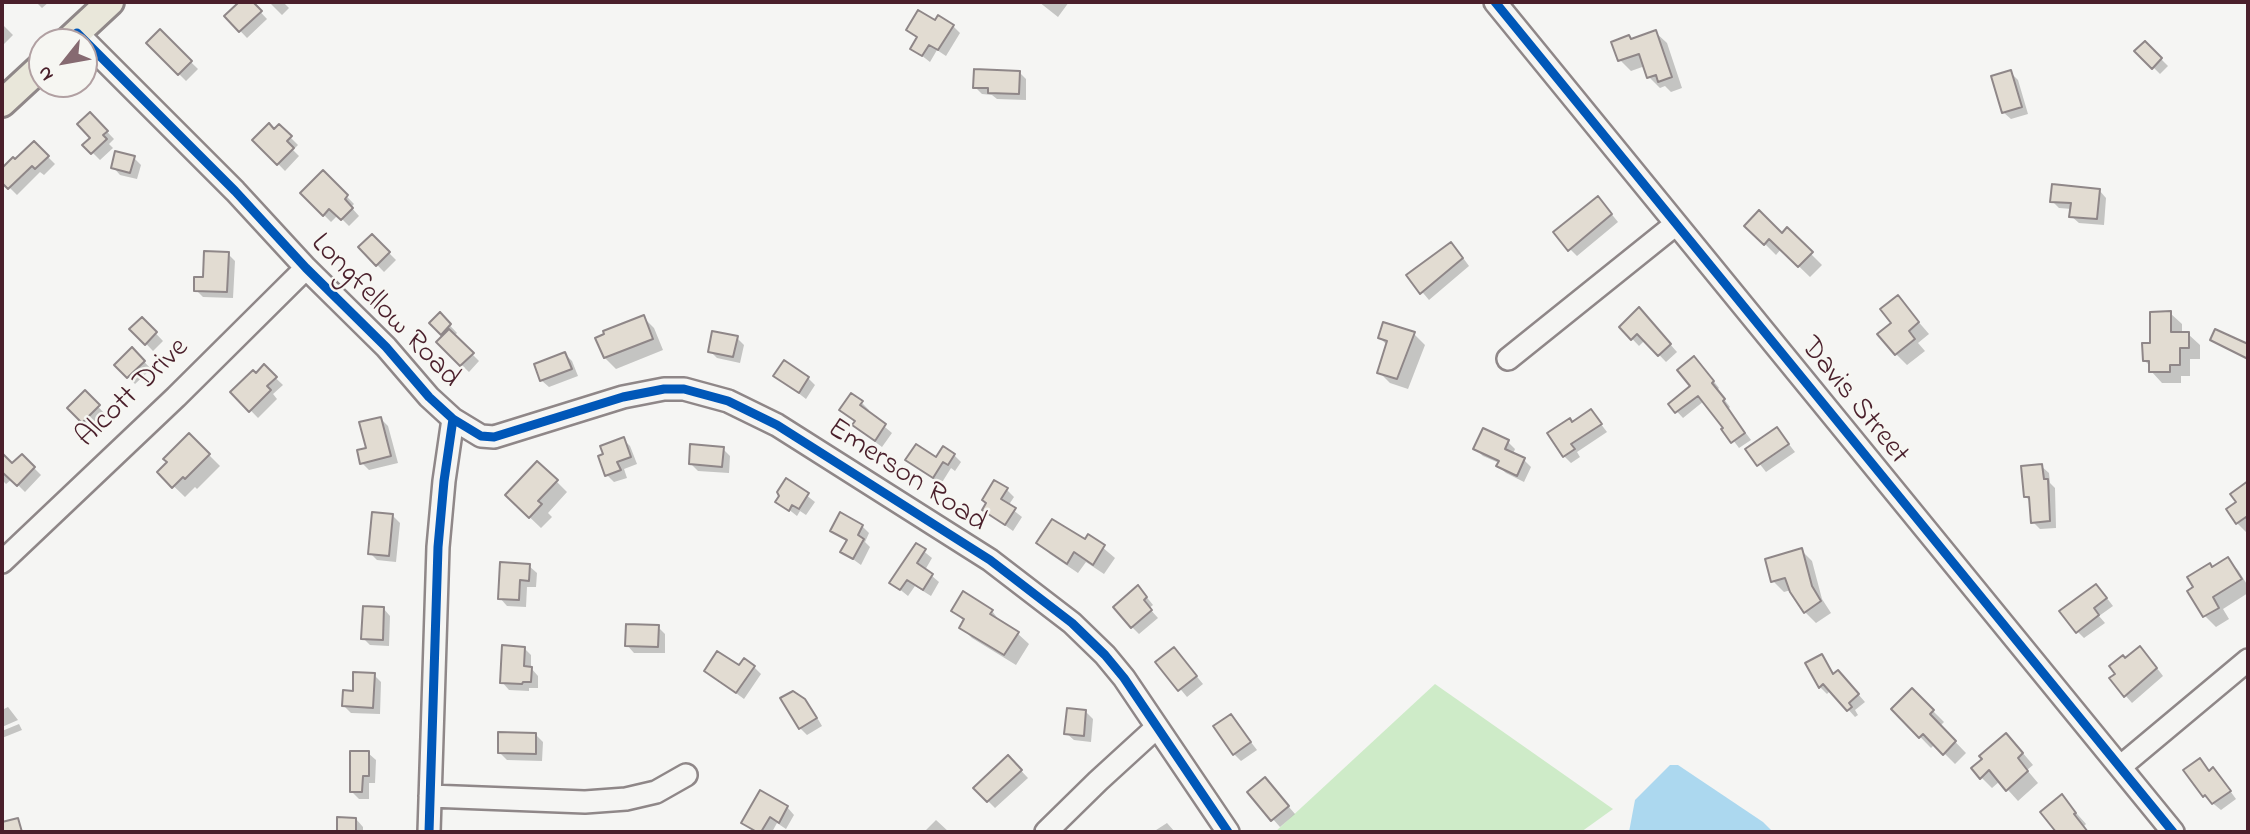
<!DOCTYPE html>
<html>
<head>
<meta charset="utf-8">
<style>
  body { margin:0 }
  #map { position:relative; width:2250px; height:834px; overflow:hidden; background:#f5f5f3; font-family:"Indie Flower",sans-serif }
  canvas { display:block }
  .frame { position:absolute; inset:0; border:4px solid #4a1f2b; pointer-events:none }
  .north { position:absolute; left:28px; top:28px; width:70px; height:70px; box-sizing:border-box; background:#f6f6f2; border:2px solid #b1a0a2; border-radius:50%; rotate:239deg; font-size:19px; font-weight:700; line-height:28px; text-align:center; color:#4a1f2b }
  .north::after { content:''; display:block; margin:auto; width:24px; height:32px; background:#866a71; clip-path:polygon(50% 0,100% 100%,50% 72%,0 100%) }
</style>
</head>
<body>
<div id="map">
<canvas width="2250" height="834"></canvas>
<div class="frame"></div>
<div class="north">N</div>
</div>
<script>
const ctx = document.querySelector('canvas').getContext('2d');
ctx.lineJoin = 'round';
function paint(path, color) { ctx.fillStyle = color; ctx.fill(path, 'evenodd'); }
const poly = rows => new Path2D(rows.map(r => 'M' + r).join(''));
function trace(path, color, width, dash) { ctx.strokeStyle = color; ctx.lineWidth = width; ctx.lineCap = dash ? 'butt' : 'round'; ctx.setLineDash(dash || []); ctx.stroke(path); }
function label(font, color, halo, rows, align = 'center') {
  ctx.font = font + ' "Indie Flower",sans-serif'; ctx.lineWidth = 5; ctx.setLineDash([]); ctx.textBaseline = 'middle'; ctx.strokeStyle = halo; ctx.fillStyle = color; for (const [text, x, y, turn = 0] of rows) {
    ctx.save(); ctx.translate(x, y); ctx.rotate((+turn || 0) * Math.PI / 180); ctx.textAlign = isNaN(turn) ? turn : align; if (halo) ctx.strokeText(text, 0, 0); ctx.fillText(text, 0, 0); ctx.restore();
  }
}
paint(poly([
  [1435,684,1613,809,1581,832,1275,832]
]), '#ceebc8');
paint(poly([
  [1670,765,1678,765,1763,822,1773,832,1629,832,1635,800]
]), '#acd8ef');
paint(poly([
  [36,2,49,2,42,8],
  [242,2,251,2,267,19,247,38,226,16],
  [273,2,283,2,289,8,282,15,271,4],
  [1039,2,1069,2,1058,17],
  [935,23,953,26,960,33,946,56,937,50,930,62,912,48,918,39,908,30],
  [2,24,13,35,2,46],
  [160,32,198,69,186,81,148,43],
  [1655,32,1667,43,1682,88,1671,92,1665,86,1660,88,1649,77,1645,66,1631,71,1620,60,1632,41],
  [2145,43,2168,66,2160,74,2137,51],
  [1019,72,1026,79,1026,100,997,99,992,95,982,94,975,87],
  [2010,72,2018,80,2028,114,2011,119,2003,112],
  [90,114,114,139,109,144,113,148,100,160,85,145,93,138],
  [279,126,298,145,293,150,299,156,285,171,255,140,275,132],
  [34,143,55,164,44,175,40,172,17,195,2,180,2,172],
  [134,158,141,165,137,179,120,175,113,167],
  [323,172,354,204,351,207,359,216,349,226,338,215,331,222,302,193],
  [2099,190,2106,198,2104,225,2079,223,2071,216,2072,209,2059,208,2052,201],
  [1605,206,1618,222,1577,256,1570,249],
  [1747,226,1782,235,1787,230,1822,265,1810,277,1781,249,1776,255],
  [372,236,396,260,384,272,360,247],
  [1458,251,1469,266,1429,300,1409,276],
  [228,254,235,261,233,298,203,297,196,290],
  [1897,297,1929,334,1918,343,1925,351,1907,365,1896,354,1894,323],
  [2170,313,2182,324,2182,334,2188,334,2200,345,2200,359,2190,359,2190,376,2181,376,2181,383,2162,383,2151,371,2151,367,2144,360],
  [440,315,457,333,454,336,479,361,469,372,438,342,444,336,431,323],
  [643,317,654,328,663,350,616,369,605,358],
  [1646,317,1677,352,1666,362,1645,340,1639,346,1621,327],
  [142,319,163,341,153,351,132,329],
  [1414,334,1425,345,1408,389,1390,383,1379,372,1387,345,1380,338],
  [737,338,744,345,740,363,717,358,710,351],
  [132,349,151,369,135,384,116,365],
  [565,354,572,361,578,376,549,387,541,380],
  [1701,365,1719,388,1717,390,1730,407,1728,409,1751,440,1739,448,1704,401,1683,418,1670,404,1692,386],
  [264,367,283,385,273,394,277,399,258,418,233,392],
  [776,376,808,378,815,385,806,399],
  [85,393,105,414,90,429,69,408],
  [862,403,869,410,867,412,892,433,882,447,862,432,855,425,856,423,841,410],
  [1591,411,1607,432,1577,452,1580,457,1571,463,1564,456,1572,423],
  [381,419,388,426,398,463,369,470,362,463],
  [1777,429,1795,452,1766,472,1748,449],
  [189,435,220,466,197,489,195,487,185,497,159,472],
  [623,439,630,446,637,464,624,469,627,478,614,482,607,475],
  [1508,442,1515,449,1513,454,1524,460,1531,467,1524,482,1506,473,1498,466,1499,463,1483,456,1475,449],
  [723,449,730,456,729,473,698,471,690,463],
  [2,455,12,466,22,456,41,475,25,492,12,479,6,484,2,480],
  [954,455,961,462,955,471,951,468,941,484,907,460,937,459],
  [2041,466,2049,473,2050,483,2055,488,2056,528,2040,529,2033,522,2031,502,2026,497],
  [787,480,815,502,806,515,800,511,797,516,778,501],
  [556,481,567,492,548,513,552,517,541,528,518,506],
  [2248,483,2248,534,2237,523,2238,503,2232,494],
  [1007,490,1014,497,1008,506,1022,517,1013,531,984,510],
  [393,516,400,523,396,562,377,560,370,553],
  [862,526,869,533,865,542,870,547,861,565,843,552,848,542,832,531],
  [1089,536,1115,558,1104,574,1086,562,1078,573,1050,554,1039,543,1085,542],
  [916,545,932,558,925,570,939,582,931,596,915,586,908,596,892,583],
  [1801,550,1812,561,1822,599,1831,613,1816,623,1805,612,1791,590,1784,592,1773,581],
  [2227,559,2238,570,2248,586,2248,593,2223,609,2229,619,2216,627,2205,616,2189,592,2213,568],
  [529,566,537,573,536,587,527,587,526,607,507,606,500,598],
  [2103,593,2113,606,2099,616,2105,623,2084,638,2077,631],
  [1145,595,1153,605,1149,608,1158,618,1139,634,1132,627],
  [383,608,390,616,389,646,370,645,363,638],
  [953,611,992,611,1002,624,1017,633,1029,644,1016,665,972,638,961,627,965,622],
  [658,627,665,634,665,653,634,653,627,645],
  [524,648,531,655,531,668,538,676,538,688,529,688,529,691,509,690,502,682],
  [2147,655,2163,676,2132,703,2111,679],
  [1821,656,1835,675,1845,679,1865,702,1855,710,1858,715,1855,717,1831,690,1827,694,1820,687,1807,664],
  [1181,657,1203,684,1187,697,1158,662],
  [754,667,761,674,744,699,706,671],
  [374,675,381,682,380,714,351,713,344,706,354,692],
  [1912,690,1944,722,1940,726,1966,753,1955,764,1935,744,1931,748,1893,709],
  [804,700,812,709,822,726,807,735,800,728],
  [8,707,18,720,2,727,2,710],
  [1086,712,1093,719,1091,742,1074,740,1066,733],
  [1231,716,1257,750,1241,761,1234,754],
  [19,724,22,730,2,738,2,731],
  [536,735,543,742,542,761,507,760,500,753],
  [2017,746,2033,765,2027,770,2038,783,2018,801,2000,781,1992,788,1981,777,1984,759],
  [368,753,376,760,375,783,369,783,369,799,359,799,351,791],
  [1008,757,1028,778,995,808,975,788],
  [2210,772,2220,777,2236,799,2221,810,2204,796],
  [1272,787,1295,814,1280,827,1249,792],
  [2062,797,2086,824,2084,826,2088,832,2058,832,2042,812],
  [787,807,794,815,786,829,777,823,772,832,754,832,743,823],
  [339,819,356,819,363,827,363,832,338,832],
  [936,820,949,832,924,832],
  [1167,823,1175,832,1153,832]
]), '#0003');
const building = poly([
  [239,2,253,2,262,11,239,32,224,16,239,2],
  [918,10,935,20,938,15,954,25,938,50,929,45,922,56,910,49,917,37,906,30,918,10],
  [160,29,192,61,178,75,146,43,160,29],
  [1656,30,1672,77,1658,82,1656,75,1647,78,1639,54,1618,61,1611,42,1629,35,1631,39,1656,30],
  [2145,41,2162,58,2152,69,2134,51,2145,41],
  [974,69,1020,71,1019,94,988,93,988,88,973,88,974,69],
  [2011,70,2022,107,2002,113,1991,76,2011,70],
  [90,112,108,131,103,135,107,139,91,154,82,145,90,138,77,124,90,112],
  [269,123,274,129,279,124,292,136,287,141,294,148,277,165,252,140,269,123],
  [34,141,49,156,35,169,32,166,8,189,2,183,2,168,13,157,15,159,34,141],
  [115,151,135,156,130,173,111,168,115,151],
  [323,170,348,195,345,199,353,208,341,220,329,209,323,216,300,193,323,170],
  [2052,184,2100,189,2097,219,2069,217,2071,203,2050,202,2052,184],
  [1598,196,1612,214,1568,251,1553,232,1598,196],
  [1759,210,1782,233,1787,227,1813,252,1798,267,1769,239,1764,245,1744,226,1759,210],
  [372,234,390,252,376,266,358,247,372,234],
  [1451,242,1463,258,1420,294,1406,275,1451,242],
  [204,251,229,252,227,292,194,291,194,277,203,277,204,251],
  [1898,295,1919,322,1909,331,1915,339,1895,355,1877,334,1891,323,1880,309,1898,295],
  [1639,307,1671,344,1658,356,1637,334,1631,340,1619,327,1639,307],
  [2171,311,2171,332,2189,332,2189,348,2180,348,2180,365,2170,365,2170,372,2149,372,2149,361,2143,361,2142,343,2150,343,2150,312,2171,311],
  [440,312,451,324,441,335,429,323,440,312],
  [644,315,653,339,604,358,595,338,604,334,603,331,644,315],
  [142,317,157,332,145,345,129,329,142,317],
  [1383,322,1415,332,1397,379,1377,373,1387,341,1378,338,1383,322],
  [449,329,474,353,460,366,436,342,449,329],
  [2215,329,2248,344,2248,359,2210,340,2215,329],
  [712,331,738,336,733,357,708,352,712,331],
  [132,347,145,361,127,378,114,365,132,347],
  [565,352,572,369,540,381,534,364,565,352],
  [1694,356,1714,381,1712,383,1725,399,1723,401,1745,433,1731,443,1721,429,1723,428,1698,396,1675,413,1668,404,1690,386,1677,370,1694,356],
  [784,360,809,377,799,393,773,376,784,360],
  [264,364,277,377,267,386,271,390,249,412,230,392,253,370,256,373,264,364],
  [85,390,100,405,82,423,67,408,85,390],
  [851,393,863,401,860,405,886,424,875,441,852,425,855,421,839,410,851,393],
  [1591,409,1602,424,1571,444,1575,449,1563,457,1547,433,1570,418,1572,422,1591,409],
  [381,417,391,456,360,464,357,450,366,448,359,422,381,417],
  [1777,427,1789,444,1757,466,1745,449,1777,427],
  [1483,428,1509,440,1505,449,1525,458,1517,476,1496,466,1499,461,1473,449,1483,428],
  [189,433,210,454,185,479,183,477,172,488,157,472,167,462,163,459,189,433],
  [624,437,631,457,617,462,621,470,605,476,598,456,603,454,600,446,624,437],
  [690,444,724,447,722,467,689,464,690,444],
  [916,444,936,457,943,446,955,454,948,465,943,462,933,478,905,460,916,444],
  [2,453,12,463,22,454,35,467,17,486,2,472,2,453],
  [537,461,558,480,538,501,542,504,529,518,505,495,537,461],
  [2042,464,2044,479,2048,479,2050,521,2031,523,2029,497,2024,497,2021,466,2042,464],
  [786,478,809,493,799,509,792,505,789,511,775,502,779,496,777,492,786,478],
  [994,480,1008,488,1001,499,1016,508,1005,525,982,510,986,503,982,500,994,480],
  [2248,481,2248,521,2246,517,2236,524,2226,509,2236,502,2230,494,2248,481],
  [372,512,393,514,389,556,368,554,372,512],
  [840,512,863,525,858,535,864,539,853,559,840,552,847,540,830,531,840,512],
  [1052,519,1085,539,1088,534,1105,545,1093,565,1074,552,1067,564,1036,543,1052,519],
  [916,543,926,549,917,563,933,574,923,590,907,580,900,590,889,583,916,543],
  [1802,548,1812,586,1821,601,1804,613,1790,592,1785,578,1771,582,1765,559,1802,548],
  [2228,557,2242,579,2213,597,2219,608,2203,617,2187,591,2193,587,2187,577,2210,563,2212,567,2228,557],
  [500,562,530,564,529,581,520,580,519,600,498,599,500,562],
  [2096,584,2107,598,2094,608,2099,615,2076,633,2059,611,2096,584],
  [1138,585,1147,597,1144,600,1152,610,1131,628,1113,607,1138,585],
  [963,591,993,610,990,614,1019,632,1004,655,959,628,964,619,951,611,963,591],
  [363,606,384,607,383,640,361,639,363,606],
  [626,624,659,625,658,647,625,646,626,624],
  [502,645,525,647,524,666,532,667,531,682,523,682,522,684,500,683,502,645],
  [2140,646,2157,668,2124,697,2109,678,2115,674,2109,666,2123,655,2125,658,2140,646],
  [1174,647,1197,676,1178,691,1155,662,1174,647],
  [717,651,739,665,744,658,755,666,736,693,704,671,717,651],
  [1822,654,1833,674,1838,670,1859,694,1849,703,1852,707,1847,711,1823,684,1819,688,1805,663,1822,654],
  [353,672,375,673,373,708,342,706,343,690,353,691,353,672],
  [1912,688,1934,710,1930,714,1956,741,1943,755,1923,734,1919,738,1891,709,1912,688],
  [793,691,805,699,817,718,799,729,780,698,793,691],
  [1067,708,1086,710,1084,736,1064,734,1067,708],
  [1231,714,1251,742,1233,755,1213,726,1231,714],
  [498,732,536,733,536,754,498,753,498,732],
  [2006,733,2023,753,2018,758,2028,771,2006,791,1989,770,1980,779,1971,768,1982,759,1979,756,2006,733],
  [350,751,369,751,369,776,363,776,362,792,350,792,350,751],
  [1008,755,1022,770,987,802,973,788,1008,755],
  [2200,758,2209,771,2213,767,2231,791,2212,804,2205,795,2203,797,2183,770,2200,758],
  [1265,777,1289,806,1271,821,1247,792,1265,777],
  [760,790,788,806,779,823,770,817,761,832,757,832,741,823,760,790],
  [2062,794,2076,813,2074,814,2088,832,2056,832,2040,812,2062,794],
  [337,817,356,818,356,832,337,832,337,817],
  [18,818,22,832,2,832,2,822,18,818]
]);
paint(building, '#e2dcd2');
trace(building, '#8f8788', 2);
const minor = poly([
  [1495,2,2173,832],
  [77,33,235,191,306,268,386,347,429,397,453,419,444,481,438,547,429,832],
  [1508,359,1676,224],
  [453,419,481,436,494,437,623,397,664,389,684,389,728,401,777,425,990,560,1072,623,1105,655,1124,678,1228,832],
  [2,562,176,397,306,268],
  [2120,767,2248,660],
  [430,796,585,802,626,799,656,792,686,775],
  [1046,832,1098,781,1156,728]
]);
const major = poly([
  [67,42,110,2],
  [2,103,42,66]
]);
trace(minor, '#8f8788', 26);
trace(major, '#8f8788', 32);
trace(minor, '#f5f5f3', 21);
trace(major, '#e9e7da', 26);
trace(poly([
  [1495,2,2173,832],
  [77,33,235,191,306,268,386,347,429,397,453,419,444,481,438,547,429,832],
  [453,419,481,436,494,437,623,397,664,389,684,389,728,401,777,425,990,560,1072,623,1105,655,1124,678,1228,832]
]), '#0057b8', 9);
label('30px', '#4a1f2b', '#f6f6f2', [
  ["Longfellow Road",384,312,46],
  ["Alcott Drive",134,394,-44],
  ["Davis Street",1853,402,51],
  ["Emerson Road",906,477,33]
]);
</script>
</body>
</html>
